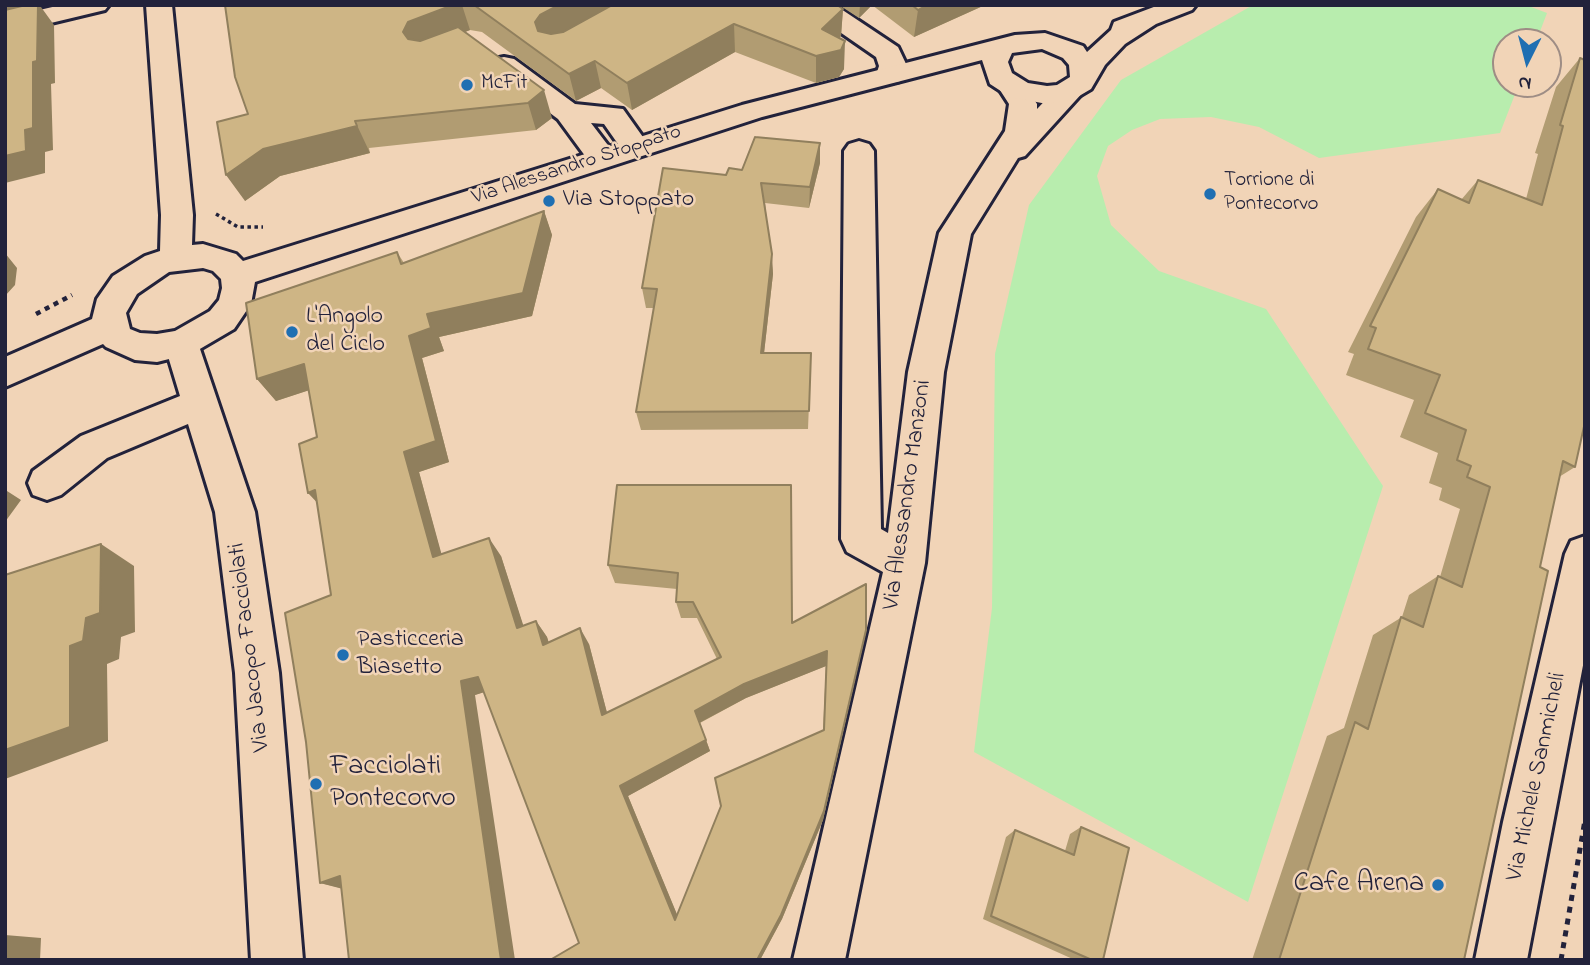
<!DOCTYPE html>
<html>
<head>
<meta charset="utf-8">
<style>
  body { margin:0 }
  #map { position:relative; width:1590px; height:965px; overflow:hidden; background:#f1d4b7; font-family:"Indie Flower",sans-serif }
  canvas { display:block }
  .frame { position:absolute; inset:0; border:7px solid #22223b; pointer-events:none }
  .north { position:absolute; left:1492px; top:28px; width:70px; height:70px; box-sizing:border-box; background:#f1d4b7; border:2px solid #9e8d85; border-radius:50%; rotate:186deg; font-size:19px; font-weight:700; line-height:28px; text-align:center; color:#22223b }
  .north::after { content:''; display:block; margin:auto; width:24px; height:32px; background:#1f6fb2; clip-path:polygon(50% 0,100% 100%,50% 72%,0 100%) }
</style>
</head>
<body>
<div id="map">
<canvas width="1590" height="965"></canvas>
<div class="frame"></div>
<div class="north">N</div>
</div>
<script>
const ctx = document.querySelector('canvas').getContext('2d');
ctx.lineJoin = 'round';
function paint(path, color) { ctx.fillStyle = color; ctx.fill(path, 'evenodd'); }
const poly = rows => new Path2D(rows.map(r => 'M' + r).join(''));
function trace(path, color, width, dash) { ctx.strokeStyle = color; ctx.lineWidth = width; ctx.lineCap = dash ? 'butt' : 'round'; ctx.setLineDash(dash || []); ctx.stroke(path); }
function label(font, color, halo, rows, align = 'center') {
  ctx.font = font + ' "Indie Flower",sans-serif'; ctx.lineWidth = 5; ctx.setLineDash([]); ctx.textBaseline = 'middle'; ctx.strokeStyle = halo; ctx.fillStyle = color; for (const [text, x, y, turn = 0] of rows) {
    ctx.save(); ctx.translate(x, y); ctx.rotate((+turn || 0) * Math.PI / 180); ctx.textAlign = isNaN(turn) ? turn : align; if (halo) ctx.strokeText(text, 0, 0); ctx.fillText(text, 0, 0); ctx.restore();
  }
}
paint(poly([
  [1253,5,1526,5,1547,13,1536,42,1506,42,1506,84,1519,84,1500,133,1319,158,1259,127,1211,117,1160,119,1132,130,1108,146,1097,176,1111,225,1159,271,1266,309,1383,486,1248,902,974,752,992,608,995,354,1029,205,1121,80]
]), '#b8edae');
const minor = poly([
  [61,5,109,5,105,10,5,34,5,18,61,5],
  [804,5,835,5,898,47,907,66,900,81,890,83,880,81,876,75,879,66,876,57,808,10,804,5],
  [504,57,514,59,575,104,623,109,650,147,645,154,635,157,625,154,604,124,591,123,617,157,613,164,602,167,591,164,558,119,494,71,490,65,494,59,504,57],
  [1012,78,1022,81,1037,104,1037,109,1061,84,1071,81,1081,84,1085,90,1025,156,1018,158,971,234,944,372,925,563,845,960,793,960,883,572,847,552,841,539,844,151,849,144,859,141,869,144,874,151,881,529,888,533,908,372,939,233,1005,131,1009,104,998,87,1002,81,1012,78],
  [181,330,193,333,198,343,255,512,279,673,303,960,251,960,235,673,215,512,188,424,107,458,61,495,47,500,33,495,28,483,33,471,81,436,180,396,164,343,169,333,181,330],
  [1585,536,1585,655,1527,960,1475,960,1503,822,1565,554,1571,541,1585,536]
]);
const major = poly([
  [146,5,172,5,193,215,192,245,203,244,236,254,243,261,742,105,1015,35,1045,33,1083,46,1087,52,1111,30,1114,22,1159,5,1196,5,1192,10,1156,24,1125,44,1105,65,1091,89,1074,99,1047,104,1010,97,990,84,982,60,762,117,255,282,251,304,234,329,193,353,157,362,135,360,106,347,103,344,5,387,5,357,92,319,97,299,113,276,145,256,160,251,161,215,146,5],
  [1042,49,1063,58,1069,65,1070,77,1057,85,1047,86,1028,83,1012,73,1008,62,1012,53,1042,49],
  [203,268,213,271,221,279,222,288,219,300,210,311,175,331,157,334,140,333,130,329,126,313,137,294,169,272,203,268]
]);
trace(minor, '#22223b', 6);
trace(major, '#22223b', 6);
trace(poly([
  [216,214,238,227,263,227]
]), '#22223b', 3.5, [3.5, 3.5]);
trace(poly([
  [36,314,72,295]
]), '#22223b', 4.5, [5, 5]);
trace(poly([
  [1561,960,1585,820]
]), '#22223b', 5, [6, 6]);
paint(minor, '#f1d4b7');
paint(major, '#f1d4b7');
paint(poly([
  [225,5,837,5,843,9,841,36,839,38,844,69,839,77,816,83,735,52,632,110,601,88,576,101,482,32,470,30,465,32,552,118,536,130,369,148,370,153,280,176,245,201,248,114],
  [839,5,985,5,914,37,872,5,859,18],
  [1580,58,1575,467,1559,477,1540,567,1464,960,1252,960,1327,736,1344,728,1373,635,1402,617,1409,595,1438,576,1440,577,1460,509,1439,500,1442,488,1429,483,1438,453,1400,437,1414,400,1346,375,1354,354,1348,352,1416,217,1438,189,1461,200,1478,180,1526,199,1538,154,1535,153,1556,87],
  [820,143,820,163,809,208,765,203,773,274,764,353,811,353,808,429,641,430,636,412,654,308,646,308,642,288,726,175],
  [544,211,552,235,532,316,439,337,444,351,422,358,449,462,419,472,441,554,501,556,523,626,536,621,547,637,549,643,589,644,607,713,717,659,697,618,681,618,676,602,677,589,615,583,608,565,617,485,792,623,866,630,823,820,782,919,760,960,550,960,579,943,484,692,475,695,341,888,320,883,331,595,317,437,309,390,276,401,257,379,397,252,404,263],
  [826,666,823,730,677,915,628,796,710,751,700,723,746,698],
  [1081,827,1092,960,1075,960,983,919,1006,837,1015,830,1065,851,1070,834]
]), '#b19c72');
paint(poly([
  [5,5,48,5,41,7,54,25,55,83,51,84,53,150,45,152,45,173,5,183],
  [453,5,462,5,470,30,419,50,414,59,403,32,408,22],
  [559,5,618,5,543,50,535,22,540,15],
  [860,5,872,5,859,18],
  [927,5,985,5,914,37,918,10],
  [843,9,841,36,823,54,845,41,844,69,839,77,816,83,816,56,822,29],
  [734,24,735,52,632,110,627,83],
  [595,61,601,88,576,101,569,74],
  [544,90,552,118,536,130,528,103],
  [355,121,370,153,280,176,245,201,226,175,263,149],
  [820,143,820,163,809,208,810,187],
  [544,211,552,235,532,316,439,337,444,351,422,358,449,462,419,472,447,574,433,557,404,452,409,336,427,314],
  [5,253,17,268,15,285,5,296],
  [772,254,773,274,762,371,761,353],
  [304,364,322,386,276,401,257,379],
  [315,490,326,512,308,493],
  [7,491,21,500,5,522,5,494],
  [489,538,501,556,529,643,517,628],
  [101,544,134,566,135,632,121,637,119,659,107,664,108,741,5,779,5,750,70,646,86,618],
  [536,621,547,637,554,660,543,645],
  [580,628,589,644,611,728,602,715],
  [866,630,823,820,782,919,760,960,757,960],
  [827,651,826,666,746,698,699,723,695,711,744,684],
  [478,677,491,690,475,695,515,960,501,960,461,681],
  [706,740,710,751,628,796,681,924,675,920,620,786],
  [340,876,343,889,320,883],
  [5,935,41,938,40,960,5,960]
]), '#907f5d');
const building = poly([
  [26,5,38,5,37,61,33,62,33,128,25,130,26,151,5,156,5,10,26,5],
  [225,5,453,5,408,22,403,32,408,39,420,41,458,27,544,90,528,103,355,121,357,126,263,149,226,175,217,122,248,114,235,77,225,5],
  [474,5,559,5,540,15,535,22,538,31,551,34,563,32,612,5,837,5,843,9,822,29,845,41,841,50,816,56,734,24,627,83,595,61,569,74,474,5],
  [912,5,927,5,918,10,912,5],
  [1580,58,1585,60,1585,422,1575,467,1563,461,1540,567,1548,571,1464,960,1279,960,1355,722,1368,729,1401,617,1423,627,1438,576,1462,587,1490,487,1467,477,1471,466,1457,460,1466,430,1425,413,1440,375,1368,349,1376,328,1370,326,1438,189,1469,203,1478,180,1542,205,1563,126,1560,125,1580,58],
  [755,137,820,143,810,187,761,183,772,254,761,353,811,353,809,411,636,412,657,289,642,288,663,168,726,175,729,168,742,170,755,137],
  [544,211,523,293,427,314,431,328,409,336,436,441,404,452,433,557,489,538,517,628,536,621,543,645,580,628,602,715,721,657,693,602,676,602,678,573,608,565,617,485,791,485,792,623,866,584,866,630,824,811,781,915,757,960,550,960,579,943,478,677,461,681,501,960,349,960,340,876,320,883,306,742,285,613,331,595,315,490,308,493,299,444,317,437,304,364,257,379,246,303,397,252,401,264,544,211],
  [827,651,824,730,715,778,721,806,675,920,620,786,706,740,695,711,744,684,827,651],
  [101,544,100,613,86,618,83,641,70,646,70,727,5,750,5,575,101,544],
  [1081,827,1129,848,1103,960,1092,960,991,916,1015,830,1074,855,1081,827]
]);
paint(building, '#ceb585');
trace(building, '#907f5d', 2);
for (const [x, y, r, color] of [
  [467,85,7,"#1f6fb2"],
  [1210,194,7,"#1f6fb2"],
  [549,201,7,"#1f6fb2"],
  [292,332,7,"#1f6fb2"],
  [343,655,7,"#1f6fb2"],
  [316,784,7,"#1f6fb2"],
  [1438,885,7,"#1f6fb2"]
]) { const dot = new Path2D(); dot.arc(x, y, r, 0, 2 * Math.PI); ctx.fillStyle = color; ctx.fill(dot); trace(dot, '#f1d4b7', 2.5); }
label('21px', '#22223b', '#f1d4b7', [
  ["McFit",481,85],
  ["Torrione di",1224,182],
  ["Pontecorvo",1224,206]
], 'left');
label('21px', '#22223b', '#f1d4b7', [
  ["Via Alessandro Stoppato",577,166,-18]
]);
label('24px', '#22223b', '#f1d4b7', [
  ["Via Stoppato",563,201],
  ["L'Angolo",306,318],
  ["del Ciclo",306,346],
  ["Pasticceria",357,641],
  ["Biasetto",357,669]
], 'left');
label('24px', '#22223b', '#f1d4b7', [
  ["Via Alessandro Manzoni",909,495,-82],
  ["Via Jacopo Facciolati",251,647,-97],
  ["Via Michele Sanmicheli",1538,777,-78]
]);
label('28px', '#22223b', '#f1d4b7', [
  ["Facciolati",330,768],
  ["Pontecorvo",330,800],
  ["Cafe Arena",1424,885,"right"]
], 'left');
</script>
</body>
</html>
